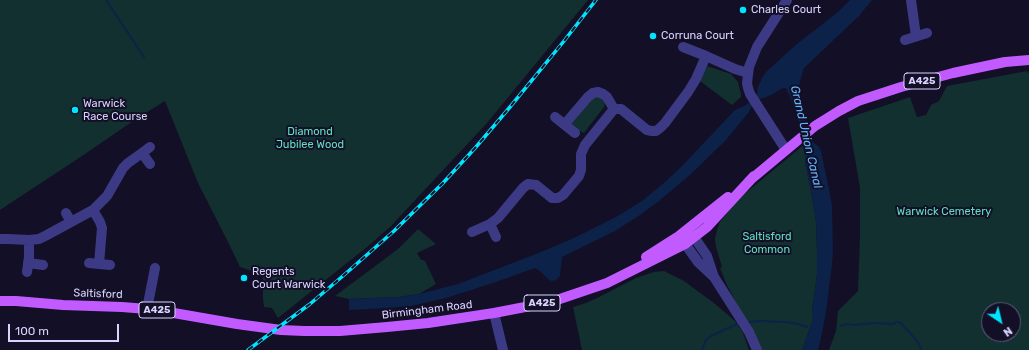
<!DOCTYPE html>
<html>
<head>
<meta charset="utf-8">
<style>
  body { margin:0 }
  #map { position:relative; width:1029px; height:350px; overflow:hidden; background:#130f26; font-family:Rubik,sans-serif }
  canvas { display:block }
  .north { position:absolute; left:981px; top:302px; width:40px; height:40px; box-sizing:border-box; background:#130f26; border:1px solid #625e7d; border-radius:50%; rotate:145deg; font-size:11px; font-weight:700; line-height:16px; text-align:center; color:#d9d4ff }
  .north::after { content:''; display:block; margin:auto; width:14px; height:18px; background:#00e5ff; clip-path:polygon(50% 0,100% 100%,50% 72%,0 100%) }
  .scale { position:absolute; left:8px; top:324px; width:111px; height:18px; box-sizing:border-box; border:2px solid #d9d4ff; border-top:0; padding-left:5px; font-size:12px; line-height:14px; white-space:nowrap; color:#d9d4ff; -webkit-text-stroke:3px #130f26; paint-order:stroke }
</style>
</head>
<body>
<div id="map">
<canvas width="1029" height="350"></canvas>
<div class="north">N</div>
<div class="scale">100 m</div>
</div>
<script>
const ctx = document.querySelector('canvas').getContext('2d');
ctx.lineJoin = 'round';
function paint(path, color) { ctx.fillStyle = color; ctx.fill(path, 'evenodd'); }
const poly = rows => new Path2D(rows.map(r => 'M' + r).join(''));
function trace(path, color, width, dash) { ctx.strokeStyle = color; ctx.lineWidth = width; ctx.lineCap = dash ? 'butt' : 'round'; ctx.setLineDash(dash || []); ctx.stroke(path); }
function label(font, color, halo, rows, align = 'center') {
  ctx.font = font + ' Rubik,sans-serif'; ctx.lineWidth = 4; ctx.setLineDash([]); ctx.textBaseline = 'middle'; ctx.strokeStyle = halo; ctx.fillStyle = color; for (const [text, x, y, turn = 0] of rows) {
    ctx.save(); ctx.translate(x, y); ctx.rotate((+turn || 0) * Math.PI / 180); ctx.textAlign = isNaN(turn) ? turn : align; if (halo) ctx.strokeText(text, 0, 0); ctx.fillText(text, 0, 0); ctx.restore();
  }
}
paint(poly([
  [0,0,588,0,487,123,391,226,367,247,278,318,272,308,264,307,263,298,263,268,252,271,240,267,229,244,198,183,165,101,136,119,85,154,0,210],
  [707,66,731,74,738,82,741,94,741,97,732,105,700,81],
  [1027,71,1029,74,1029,350,829,350,836,331,838,311,858,291,860,236,860,188,848,118,910,97,917,117,926,115,931,105,939,101,947,86],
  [989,310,1013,310,1013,334,989,334],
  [596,95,604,100,605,103,604,107,584,133,576,129,572,124],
  [806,143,807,147,805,162,811,192,816,221,817,250,817,275,812,311,812,322,802,350,760,350,726,283,720,268,722,267,716,247,715,239,717,230,720,222,736,201],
  [418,229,436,244,417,253,421,260,423,260,425,261,436,284,419,294,399,297,349,299,335,296,398,249],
  [664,271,684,281,714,303,735,321,743,333,749,350,582,350,573,307,586,303,599,297,636,278,654,272]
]), '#12302f');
paint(poly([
  [850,0,872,0,859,16,804,68,800,81,799,88,803,104,805,119,813,142,818,146,821,151,829,189,832,206,833,251,832,264,826,312,821,338,818,350,802,350,812,322,812,311,817,275,817,250,816,221,811,192,805,162,807,147,802,125,798,121,790,96,786,88,783,88,771,95,764,98,762,98,751,107,749,112,726,140,691,174,659,201,640,215,615,231,562,257,560,276,556,280,551,281,548,279,541,272,535,268,496,282,446,298,411,306,387,308,349,310,349,299,399,297,419,294,458,284,541,252,574,238,616,217,642,201,666,181,681,167,735,110,746,105,757,94,758,87,762,78,767,71,798,43,838,12]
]), '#0c2248');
trace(poly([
  [106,0,144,57],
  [748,322,758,321,786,322,799,324,807,327],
  [841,326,847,324,855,325,874,323,894,324,896,322,901,323,917,341,922,350],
  [702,350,706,340,711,336,739,323]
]), '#0c2248', 2);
trace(poly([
  [911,0,916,36],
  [905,40,927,33],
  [683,47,706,56],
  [555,117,575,133],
  [565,124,588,97,593,93,598,92,603,94,607,97,614,109],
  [786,150,750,94,748,88,747,83,749,67,757,47,787,0],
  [150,164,142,153,150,147],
  [93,210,100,222,102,228,99,264],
  [66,213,71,222],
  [490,224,496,237],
  [690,231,707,256,714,277],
  [472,232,490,224,498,218,523,188,528,184,536,185,552,198,558,198,563,195,579,176,581,170,581,154,585,145,614,109,621,109,647,130,652,131,656,131,660,128,665,123,688,92,696,79,706,56,735,69,748,73],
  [681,238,698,262,714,277,749,332,757,350],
  [0,239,8,239,29,240,39,239,47,235,93,210,107,196,123,168,128,163,142,153],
  [28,263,43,265],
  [89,263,110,265],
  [27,272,29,257,29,240],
  [147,309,155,268],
  [494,313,503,350]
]), '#3d3a85', 10);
trace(poly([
  [749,181,815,126,839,111,858,101,901,87,953,73,1005,62,1029,60],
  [646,257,679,236,728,197],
  [0,301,16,301,63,305,122,307,147,309,168,312,237,324,281,330,304,331,340,331,387,327,428,323,494,313,551,302,607,283,685,244,707,227,754,176]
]), '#c25bff', 10);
const rail = poly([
  [248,350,310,304,344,275,394,231,443,183,476,147,510,107,564,41,596,0]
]);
trace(rail, '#00e5ff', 3.5);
trace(rail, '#130f26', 2, [6]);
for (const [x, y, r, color] of [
  [743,10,4,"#00e5ff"],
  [653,36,4,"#00e5ff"],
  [75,110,4,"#00e5ff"],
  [244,278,4,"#00e5ff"]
]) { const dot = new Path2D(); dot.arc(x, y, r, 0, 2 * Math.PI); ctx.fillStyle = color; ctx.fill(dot); trace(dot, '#130f26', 1.5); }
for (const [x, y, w] of [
  [922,81,36],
  [542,303,36],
  [157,310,36]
]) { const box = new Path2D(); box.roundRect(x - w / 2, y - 8, w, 16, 3); ctx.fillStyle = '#130f26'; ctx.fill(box); trace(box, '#d9d4ff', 1); }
label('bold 10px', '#d9d4ff', null, [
  ["A425",922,81],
  ["A425",542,303],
  ["A425",157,310]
]);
label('11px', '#d9d4ff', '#130f26', [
  ["Charles Court",751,10],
  ["Corruna Court",661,36],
  ["Warwick",83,104],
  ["Race Course",83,117],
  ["Regents",252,272],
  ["Court Warwick",252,285]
], 'left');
label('11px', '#5fe0c0', '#130f26', [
  ["Diamond",310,132],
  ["Jubilee Wood",310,145],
  ["Warwick Cemetery",944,212],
  ["Saltisford",767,237],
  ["Common",767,250]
]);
label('11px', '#d9d4ff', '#130f26', [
  ["Saltisford",98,294,2],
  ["Birmingham Road",427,310,-7]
]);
label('italic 12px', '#62b6ff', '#130f26', [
  ["Grand Union Canal",806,137,77]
]);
</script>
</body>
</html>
